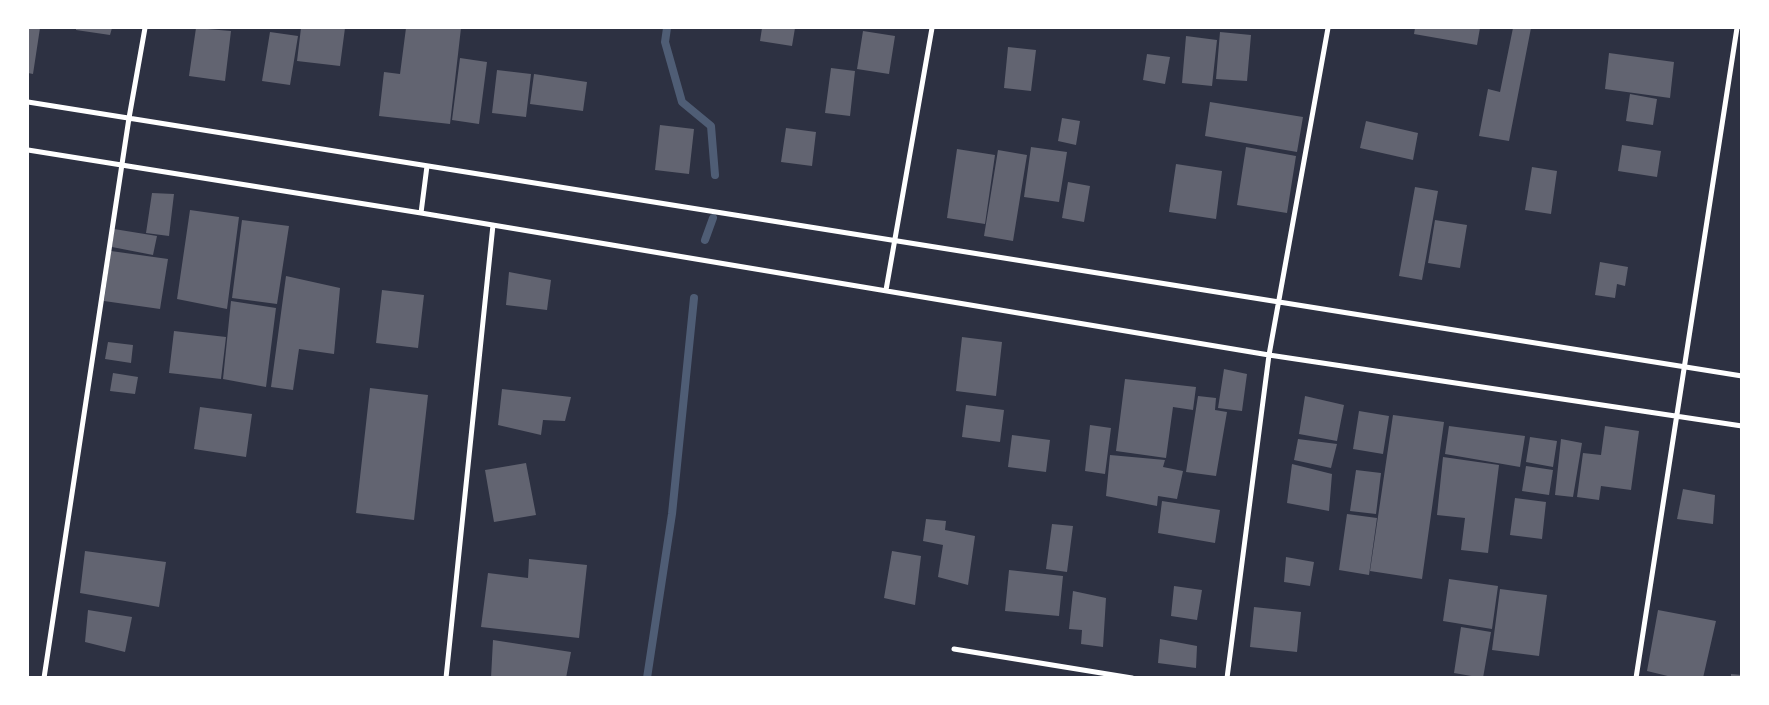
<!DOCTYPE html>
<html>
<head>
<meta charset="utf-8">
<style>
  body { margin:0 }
  #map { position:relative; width:1769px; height:705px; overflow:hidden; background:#2d3142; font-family:Ubuntu,sans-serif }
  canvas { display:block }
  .frame { position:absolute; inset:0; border:29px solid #fff; pointer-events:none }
</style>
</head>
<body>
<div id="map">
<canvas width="1769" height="705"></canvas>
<div class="frame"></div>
</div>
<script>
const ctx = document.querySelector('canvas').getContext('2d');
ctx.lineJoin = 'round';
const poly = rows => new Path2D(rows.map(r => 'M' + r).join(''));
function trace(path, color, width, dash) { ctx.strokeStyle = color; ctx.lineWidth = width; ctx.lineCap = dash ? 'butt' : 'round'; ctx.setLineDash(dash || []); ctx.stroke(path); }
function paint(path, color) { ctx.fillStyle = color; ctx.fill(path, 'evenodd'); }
trace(poly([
  [667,28,665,42,682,102,711,126,715,175],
  [705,240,713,218],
  [647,678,672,514,694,298]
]), '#4f5d75', 8);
paint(poly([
  [28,28,40,28,33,74,28,73],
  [76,28,112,28,110,35,76,30],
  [196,28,231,31,225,81,189,76],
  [301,28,345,28,340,66,297,61],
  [406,28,461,28,450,124,379,116,384,72,400,74],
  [762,28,795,28,792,46,760,41],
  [1415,28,1480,28,1477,45,1414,34],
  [1513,28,1531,28,1509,141,1479,136,1488,89,1500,92],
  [863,31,895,36,889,74,857,69],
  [270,32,298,36,290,85,262,81],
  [1220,32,1251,35,1247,81,1216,79],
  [1186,36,1217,40,1212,86,1182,83],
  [1008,47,1036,50,1031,91,1004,88],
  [1609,53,1674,62,1670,98,1605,89],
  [1147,54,1170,57,1165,84,1143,80],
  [460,58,487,62,479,124,452,120],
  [831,68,855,71,850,116,825,113],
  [497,70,531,74,526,117,492,113],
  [534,74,587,82,583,111,530,104],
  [1630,94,1657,99,1653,125,1626,121],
  [1210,102,1303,117,1297,152,1205,136],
  [1062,118,1080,121,1076,145,1058,141],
  [1366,121,1418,133,1413,160,1360,148],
  [660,125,694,129,689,174,655,170],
  [786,128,816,132,812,166,781,162],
  [1622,145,1661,151,1657,177,1618,171],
  [1031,147,1067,152,1059,202,1024,197],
  [1246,147,1296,156,1287,213,1237,205],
  [957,149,995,155,985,224,947,218],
  [998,150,1027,155,1013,241,984,236],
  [1176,164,1222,171,1216,219,1169,212],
  [1532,167,1557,171,1551,214,1525,210],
  [1068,182,1090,186,1084,222,1062,218],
  [1415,187,1438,191,1422,280,1399,276],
  [152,193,174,194,169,236,146,233],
  [190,210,239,217,227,309,177,299],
  [242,220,289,226,277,304,232,298],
  [1435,220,1467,225,1460,268,1428,263],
  [114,229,157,236,153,255,112,247],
  [111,251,168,259,160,309,104,301],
  [1600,262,1628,267,1625,286,1617,284,1615,298,1595,295],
  [509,272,551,280,547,310,506,305],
  [286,276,340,288,334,354,299,349,293,390,271,387],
  [382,290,424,295,418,348,376,343],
  [231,301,276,308,266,387,223,379],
  [174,331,226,337,221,379,169,373],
  [962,337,1002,342,996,396,956,391],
  [108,342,133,345,131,363,105,359],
  [1224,369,1247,374,1242,411,1218,408],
  [113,373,138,377,135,394,110,391],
  [1125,379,1196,387,1193,410,1173,407,1166,458,1116,451],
  [370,388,428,395,414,520,356,513],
  [502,389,571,397,565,421,543,420,541,435,498,425],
  [1198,396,1216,398,1215,410,1227,412,1216,476,1186,472],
  [1305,396,1344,405,1337,441,1299,434],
  [966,405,1004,410,1000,442,962,437],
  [200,407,252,414,246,457,194,449],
  [1359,411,1389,416,1383,454,1353,449],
  [1393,415,1444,422,1422,579,1370,571],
  [1090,425,1111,428,1105,474,1085,471],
  [1449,426,1525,436,1520,467,1445,454],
  [1605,426,1639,431,1631,490,1601,486,1599,500,1577,497,1583,453,1601,455],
  [1012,435,1050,440,1046,472,1008,467],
  [1530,437,1557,441,1553,467,1526,462],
  [1298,439,1337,444,1331,468,1294,460],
  [1561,439,1582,443,1573,497,1555,495],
  [1110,455,1165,460,1163,467,1183,471,1177,499,1158,496,1157,506,1106,496],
  [1443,457,1499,465,1488,553,1461,550,1465,518,1437,515],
  [526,463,536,515,494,522,485,470],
  [1292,464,1332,474,1329,511,1287,503],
  [1526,466,1553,470,1549,495,1522,491],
  [1356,470,1381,473,1376,514,1350,511],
  [1683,489,1715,495,1713,524,1677,519],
  [1515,498,1546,502,1542,539,1510,535],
  [1162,501,1220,510,1215,543,1158,533],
  [1347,514,1377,518,1369,575,1339,570],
  [926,519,946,521,945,530,975,536,968,585,938,577,943,545,923,541],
  [1052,524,1073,526,1067,572,1046,569],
  [85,551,166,562,159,607,80,593],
  [892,551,921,556,915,605,884,598],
  [1286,557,1314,562,1310,586,1284,582],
  [529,559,587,565,579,638,481,627,488,573,528,578],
  [1009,570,1063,576,1059,616,1005,611],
  [1449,579,1498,586,1492,629,1443,621],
  [1174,586,1202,590,1197,620,1171,616],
  [1500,589,1547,595,1539,656,1492,650],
  [1073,591,1106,598,1103,647,1081,644,1082,630,1069,629],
  [1254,607,1301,612,1297,652,1250,647],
  [88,610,132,617,125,652,85,642],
  [1658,610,1716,621,1703,678,1676,678,1647,671],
  [1461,627,1491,632,1483,678,1454,673],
  [1160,639,1197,646,1196,668,1158,663],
  [493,640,571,652,566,678,491,678],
  [1731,674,1742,675,1742,678,1731,678]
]), '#626471');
trace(poly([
  [28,102,1742,376],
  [28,150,421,213,1269,355,1742,426],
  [421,213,427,166],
  [886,290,932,28],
  [954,649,1132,678],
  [44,678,129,118,145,28],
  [446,678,493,225],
  [1227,678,1269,355,1328,28],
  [1636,678,1737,28]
]), '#fff', 5);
</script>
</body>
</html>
